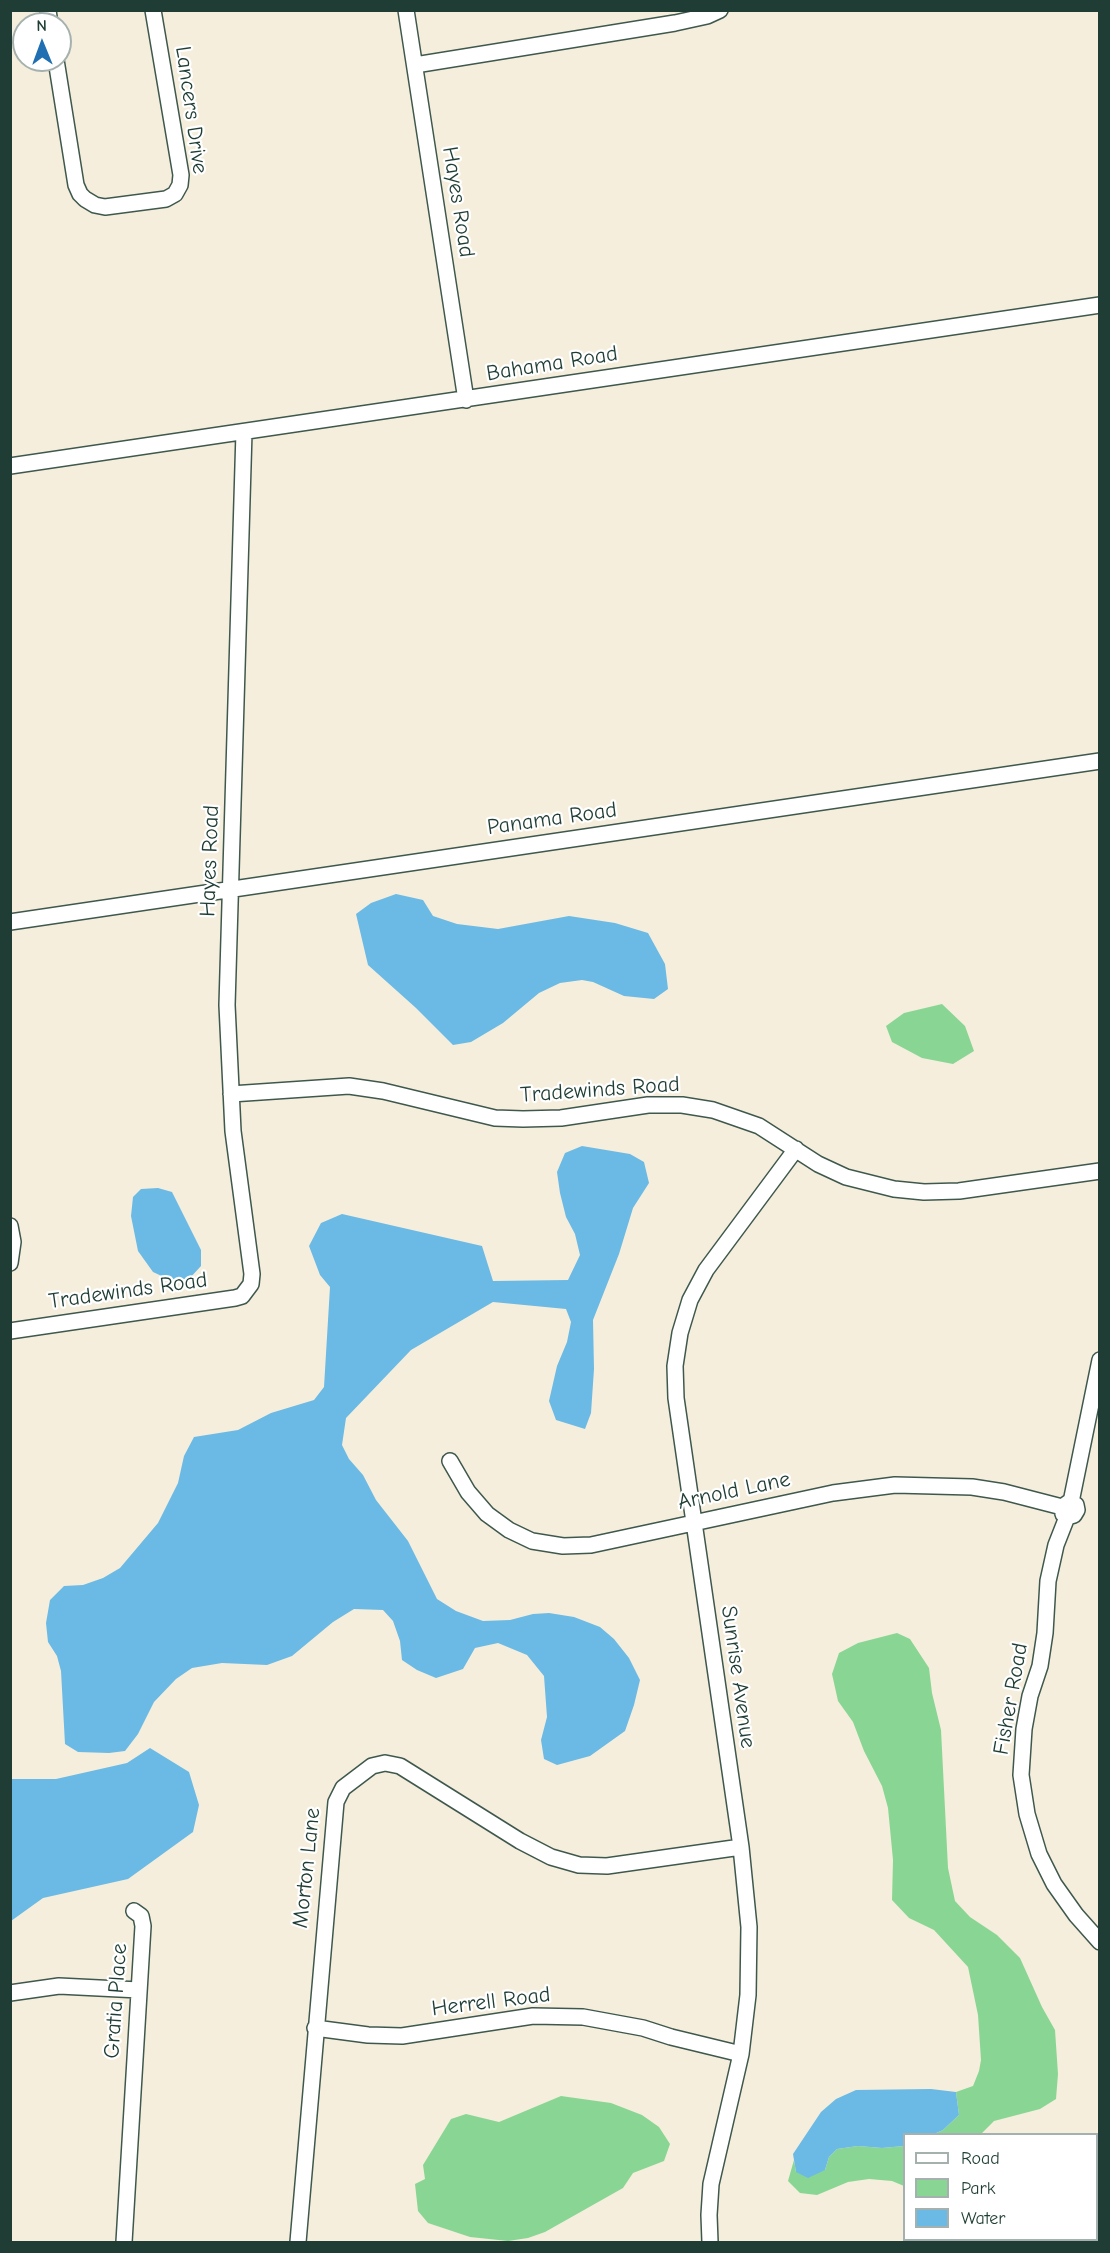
<!DOCTYPE html>
<html>
<head>
<meta charset="utf-8">
<style>
  body { margin:0 }
  #map { position:relative; width:1110px; height:2253px; overflow:hidden; background:#f5eedc; font-family:"Comic Neue",sans-serif }
  canvas { display:block }
  .frame { position:absolute; inset:0; border:12px solid #1f3d34; pointer-events:none }
  .legend { position:absolute; left:903px; top:2133px; width:195px; height:108px; box-sizing:border-box; background:#fff; border:2px solid #a5b1ae; margin:0; padding:8px 10px; list-style:none; font-size:18px; color:#1f3d34 }
  .legend li { display:flex; align-items:center; gap:12px; height:30px }
  .legend b { width:30px; border:2px solid #a5b1ae }
  .north { position:absolute; left:12px; top:12px; width:60px; height:60px; box-sizing:border-box; background:#fff; border:2px solid #a5b1ae; border-radius:50%; rotate:359deg; font-size:16px; font-weight:700; line-height:24px; text-align:center; color:#1f3d34 }
  .north::after { content:''; display:block; margin:auto; width:21px; height:27px; background:#1f6fb2; clip-path:polygon(50% 0,100% 100%,50% 72%,0 100%) }
</style>
</head>
<body>
<div id="map">
<canvas width="1110" height="2253"></canvas>
<div class="frame"></div>
<ul class="legend">
<li><b style="height:8px;background:#fff"></b>Road</li>
<li><b style="height:16px;background:#89d694"></b>Park</li>
<li><b style="height:16px;background:#6abae5"></b>Water</li>
</ul>
<div class="north">N</div>
</div>
<script>
const ctx = document.querySelector('canvas').getContext('2d');
ctx.lineJoin = 'round';
function paint(path, color) { ctx.fillStyle = color; ctx.fill(path, 'evenodd'); }
const poly = rows => new Path2D(rows.map(r => 'M' + r).join(''));
function trace(path, color, width, dash) { ctx.strokeStyle = color; ctx.lineWidth = width; ctx.lineCap = dash ? 'butt' : 'round'; ctx.setLineDash(dash || []); ctx.stroke(path); }
function label(font, color, halo, rows, align = 'center') {
  ctx.font = font + ' "Comic Neue",sans-serif'; ctx.lineWidth = 4.5; ctx.setLineDash([]); ctx.textBaseline = 'middle'; ctx.strokeStyle = halo; ctx.fillStyle = color; for (const [text, x, y, turn = 0] of rows) {
    ctx.save(); ctx.translate(x, y); ctx.rotate((+turn || 0) * Math.PI / 180); ctx.textAlign = isNaN(turn) ? turn : align; if (halo) ctx.strokeText(text, 0, 0); ctx.fillText(text, 0, 0); ctx.restore();
  }
}
paint(poly([
  [942,1004,965,1026,974,1051,953,1064,922,1058,892,1042,886,1026,904,1013],
  [897,1633,910,1639,929,1668,932,1693,941,1730,948,1868,955,1901,970,1917,997,1935,1020,1958,1042,2007,1055,2030,1058,2074,1056,2099,1040,2109,994,2121,981,2134,934,2134,943,2130,959,2115,956,2092,973,2086,979,2071,981,2060,978,2015,968,1967,934,1930,909,1918,892,1900,893,1860,888,1808,882,1786,864,1751,853,1722,838,1701,832,1674,839,1653,858,1643],
  [561,2096,611,2103,642,2115,659,2127,670,2144,664,2161,633,2173,623,2188,545,2232,528,2238,508,2241,470,2237,428,2223,418,2211,415,2184,425,2179,423,2165,451,2119,466,2114,499,2122],
  [858,2146,882,2148,904,2146,904,2186,892,2181,869,2179,848,2182,817,2195,800,2193,788,2181,794,2160,796,2172,825,2170,829,2157,837,2149]
]), '#89d694');
paint(poly([
  [396,894,423,900,433,916,457,924,498,929,569,916,615,923,648,933,665,964,668,989,654,999,624,996,593,982,582,980,560,983,539,993,503,1023,471,1042,453,1045,416,1008,368,965,356,914,371,903],
  [582,1146,630,1154,644,1162,649,1183,633,1208,619,1254,593,1320,594,1369,591,1413,585,1429,556,1420,549,1401,557,1366,567,1342,571,1322,566,1309,493,1302,411,1350,346,1418,342,1445,349,1459,363,1475,376,1500,408,1541,437,1599,456,1611,483,1621,510,1620,533,1614,549,1613,574,1617,600,1627,614,1639,629,1658,640,1680,634,1705,625,1731,590,1756,557,1765,544,1759,541,1740,547,1717,544,1676,527,1655,498,1643,475,1648,463,1669,436,1678,417,1670,402,1660,400,1641,393,1621,383,1610,354,1609,333,1622,292,1656,267,1665,222,1663,192,1668,176,1679,154,1702,138,1734,125,1751,109,1753,78,1752,65,1744,61,1671,57,1656,48,1642,46,1623,50,1600,64,1586,83,1585,103,1578,120,1568,158,1523,178,1483,184,1456,194,1437,238,1430,271,1413,314,1400,324,1387,330,1287,320,1275,309,1246,321,1223,342,1214,482,1246,493,1281,568,1280,580,1255,575,1234,566,1217,560,1193,557,1172,565,1153],
  [158,1188,172,1192,201,1250,201,1266,189,1279,168,1279,153,1272,138,1251,131,1216,133,1197,141,1189],
  [150,1748,189,1772,199,1805,193,1832,128,1879,43,1898,11,1921,11,1779,56,1779,127,1763],
  [931,2089,956,2092,959,2115,943,2130,934,2134,904,2134,904,2146,882,2148,858,2146,837,2149,829,2157,825,2170,808,2178,796,2172,793,2154,821,2112,836,2099,856,2090]
]), '#6abae5');
const minor = poly([
  [48,10,50,24],
  [406,10,466,400],
  [56,60,76,185,80,194,85,199,95,205,105,207,166,199,175,194,180,185,181,175,153,10],
  [415,65,675,23,707,16,720,10],
  [10,466,1100,305],
  [10,922,1100,761],
  [231,1094,349,1086,383,1091,495,1118,523,1119,561,1118,648,1105,682,1105,713,1110,759,1126,818,1164,846,1177,894,1189,924,1192,959,1191,1100,1171],
  [10,1226,13,1242,10,1263],
  [10,1331,235,1298,242,1296,251,1284,252,1274,233,1131,227,1005,244,432],
  [450,1461,468,1492,487,1514,509,1530,532,1541,563,1546,591,1545,833,1493,895,1485,972,1487,1004,1492,1062,1507],
  [1071,1502,1100,1360],
  [1067,1517,1063,1514,1062,1507,1069,1502,1076,1505,1077,1510,1074,1515,1067,1517,1056,1545,1048,1581,1045,1633,1040,1666,1030,1696,1024,1729,1021,1775,1027,1814,1039,1854,1054,1884,1076,1915,1100,1942],
  [10,1993,59,1986,139,1990],
  [315,2028,368,2035,402,2036,533,2016,583,2017,643,2028,671,2037,741,2054],
  [1096,2227,1100,2225],
  [124,2242,143,1926,141,1916,134,1911],
  [298,2242,336,1802,343,1788,372,1766,385,1763,400,1766,520,1841,551,1857,579,1865,607,1866,741,1847],
  [710,2242,709,2215,711,2184,741,2054,748,1995,749,1927,741,1847,676,1398,675,1366,680,1333,690,1300,706,1270,796,1149],
  [1072,2242,1077,2240]
]);
trace(minor, '#3f584d', 18);
trace(minor, '#fff', 15);
label('22px', '#1f3d34', '#fff', [
  ["Lancers Drive",191,110,82],
  ["Hayes Road",458,202,81],
  ["Bahama Road",552,364,-9],
  ["Panama Road",552,819,-8],
  ["Hayes Road",210,861,-88],
  ["Tradewinds Road",600,1090,-4],
  ["Tradewinds Road",128,1291,-8],
  ["Arnold Lane",734,1491,-12],
  ["Sunrise Avenue",738,1677,82],
  ["Fisher Road",1011,1699,-80],
  ["Morton Lane",307,1868,-84],
  ["Gratia Place",116,2001,-86],
  ["Herrell Road",491,2002,-7]
]);
</script>
</body>
</html>
